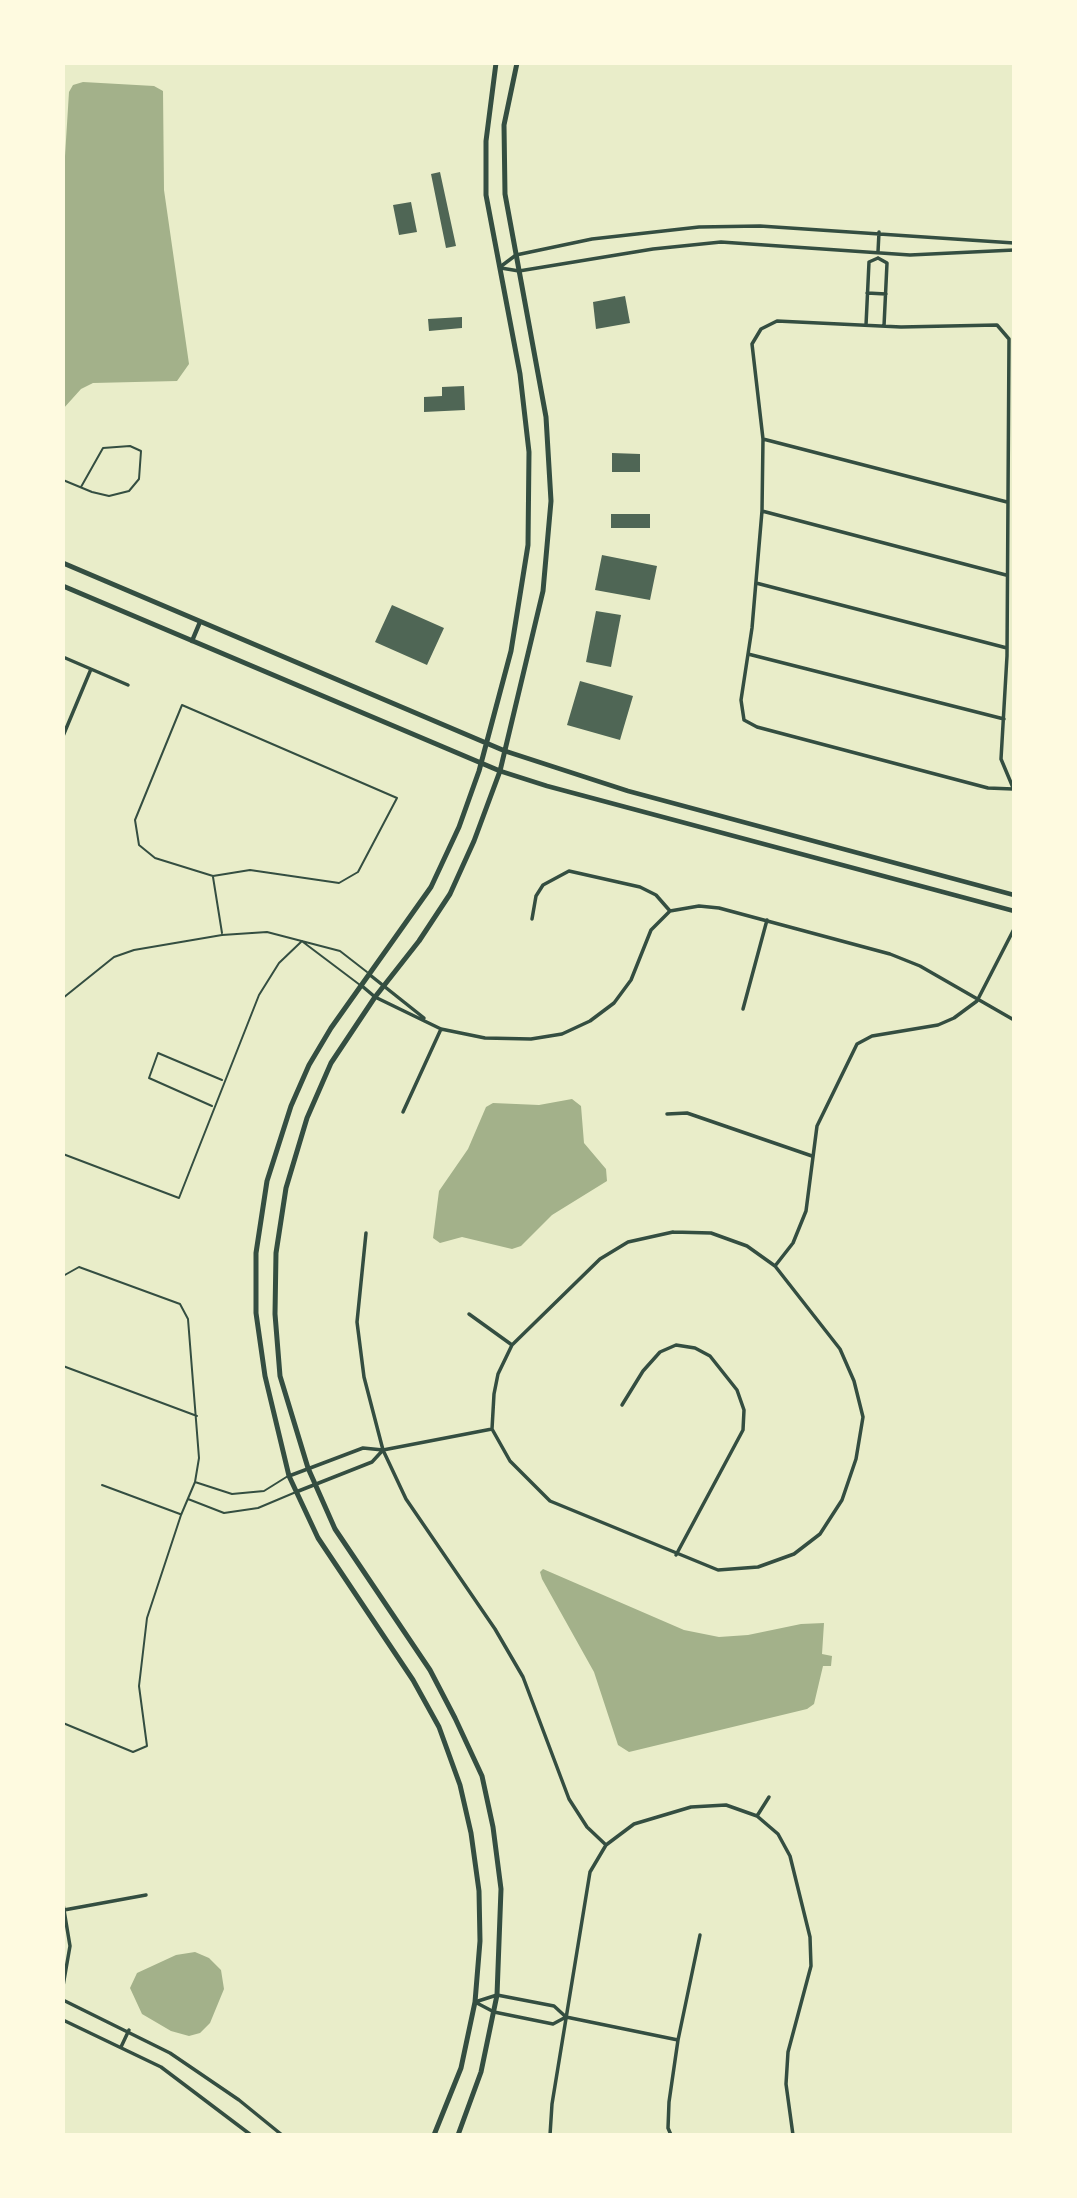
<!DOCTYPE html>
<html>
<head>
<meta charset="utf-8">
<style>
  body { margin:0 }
  #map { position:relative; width:1077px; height:2198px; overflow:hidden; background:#e9edc9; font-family:Quicksand,sans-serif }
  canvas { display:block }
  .frame { position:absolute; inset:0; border:65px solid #fefae0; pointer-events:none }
</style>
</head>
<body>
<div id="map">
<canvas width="1077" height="2198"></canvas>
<div class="frame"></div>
</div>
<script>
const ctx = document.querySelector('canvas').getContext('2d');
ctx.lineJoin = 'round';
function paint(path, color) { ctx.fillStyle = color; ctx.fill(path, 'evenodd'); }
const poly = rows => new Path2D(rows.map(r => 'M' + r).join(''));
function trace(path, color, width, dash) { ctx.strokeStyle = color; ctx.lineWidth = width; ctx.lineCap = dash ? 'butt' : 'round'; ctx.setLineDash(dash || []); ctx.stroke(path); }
paint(poly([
  [83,82,154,86,163,91,164,190,189,364,177,381,93,383,81,389,63,409,63,188,69,92,73,85],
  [572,1099,581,1106,584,1143,606,1169,607,1181,552,1215,521,1246,512,1249,462,1237,440,1243,433,1238,439,1191,468,1149,486,1107,493,1103,539,1105],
  [543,1569,684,1630,719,1637,748,1635,801,1624,824,1623,822,1654,832,1656,831,1666,823,1666,814,1704,807,1709,629,1752,618,1745,594,1672,542,1579,540,1572],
  [195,1952,209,1958,221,1970,224,1989,210,2023,200,2033,189,2036,171,2031,142,2014,130,1988,137,1973,176,1955]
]), '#a3b18a');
paint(poly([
  [440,172,456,246,446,248,431,174],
  [411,202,417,232,399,235,393,205],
  [625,296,630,323,596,329,593,302],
  [462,317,462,328,429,331,428,319],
  [464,386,465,410,424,412,424,397,442,396,442,387],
  [612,453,640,454,640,472,612,472],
  [611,514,650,514,650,528,611,528],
  [602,555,657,566,650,600,595,590],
  [392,605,444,628,427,665,375,642],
  [596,611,621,615,611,667,586,662],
  [580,681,633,696,620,740,567,725]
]), '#4f6655');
trace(poly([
  [63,480,92,492,109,496,129,491,139,479,141,451,130,446,103,448,81,487],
  [182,705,397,798,358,872,339,883,250,870,213,876,155,858,139,845,135,820,182,705],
  [213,877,222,933],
  [303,942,360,985],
  [63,998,114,957,134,950,222,935,267,932,340,951,367,972],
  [212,1106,149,1078,158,1053,222,1080],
  [63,1154,179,1198,259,995,279,963,302,941],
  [63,1276,79,1267,180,1304,188,1319,199,1458,195,1482,181,1515,147,1618,139,1686,147,1746,133,1752,63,1723],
  [63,1366,197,1416],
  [195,1482,232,1494,264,1491,288,1476],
  [102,1485,180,1514],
  [188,1499,224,1513,258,1508,296,1492]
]), '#344e41', 2);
trace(poly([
  [878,252,879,232],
  [878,258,887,263,884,326],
  [500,267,516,255,592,239,699,227,760,226,1014,243],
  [501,268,519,271,653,249,721,242,910,255,1014,250],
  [867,293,886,294],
  [866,325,869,262,878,258],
  [763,439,1007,502],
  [762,511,1006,575],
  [756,583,1007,648],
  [748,654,1004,719],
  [63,657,128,685],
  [63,736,91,669],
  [1013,789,988,788,757,727,744,720,741,700,752,628,762,511,763,439,752,344,761,329,777,321,901,327,997,325,1009,339,1007,656,1001,759,1014,790],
  [1014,889,1014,900],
  [532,919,536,896,543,885,569,871,640,887,656,895,670,911],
  [370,975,424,1018],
  [362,986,375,997,441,1029,485,1038,531,1039,562,1034,590,1021,614,1003,631,980,651,930,670,911,699,906,719,908,890,954,920,966,1014,1020],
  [743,1009,767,920],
  [403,1112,441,1029],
  [667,1114,687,1113,812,1156],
  [673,1232,711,1233,747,1246,775,1266,840,1349,854,1381,863,1417,856,1459,842,1500,820,1534,794,1554,758,1567,718,1570,550,1501,510,1461,492,1429,494,1394,498,1374,512,1345,600,1259,628,1242,673,1232],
  [366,1233,357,1322,364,1377,383,1450,406,1499,495,1629,523,1677,569,1799,587,1827,606,1845],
  [775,1266,793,1243,806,1211,817,1126,857,1044,872,1036,938,1025,954,1018,977,1001,1014,929],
  [469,1314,512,1345],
  [622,1405,643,1371,660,1352,676,1345,695,1348,710,1356,737,1390,744,1410,743,1430,676,1555],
  [289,1476,363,1448,383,1450,492,1429],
  [296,1492,372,1462,383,1450],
  [757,1816,769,1797],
  [63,1904,70,1946,63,1986],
  [64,1910,146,1895],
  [63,2000,170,2053,239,2100,282,2135],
  [475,2002,497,1995,554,2006,566,2017,678,2040],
  [475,2002,494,2012,553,2024,566,2017],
  [63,2020,161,2067,251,2135],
  [121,2047,129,2030],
  [550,2135,552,2104,590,1872,606,1845,634,1824,691,1807,726,1805,757,1816,778,1834,790,1856,810,1937,811,1966,788,2052,786,2084,793,2135],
  [671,2135,668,2128,669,2102,678,2040,700,1935]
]), '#344e41', 3.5);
trace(poly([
  [192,641,200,622],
  [505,751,628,791,1014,895],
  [500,771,547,786,1014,911]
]), '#344e41', 4.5);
trace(poly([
  [63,563,505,751],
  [63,586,500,771],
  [434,2135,461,2068,475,2002,480,1941,479,1891,471,1833,460,1785,439,1727,413,1680,318,1538,289,1476,265,1376,256,1313,256,1253,267,1181,291,1106,309,1065,331,1028,431,887,459,827,479,771,511,651,528,545,529,452,520,374,486,195,486,141,496,63],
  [458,2135,481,2072,497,1995,501,1889,493,1827,482,1776,455,1718,430,1670,335,1529,308,1468,280,1376,275,1314,276,1253,286,1188,307,1118,331,1063,375,997,419,941,450,894,474,841,500,771,543,591,551,501,546,417,505,194,504,125,517,63]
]), '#344e41', 5);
</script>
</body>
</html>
